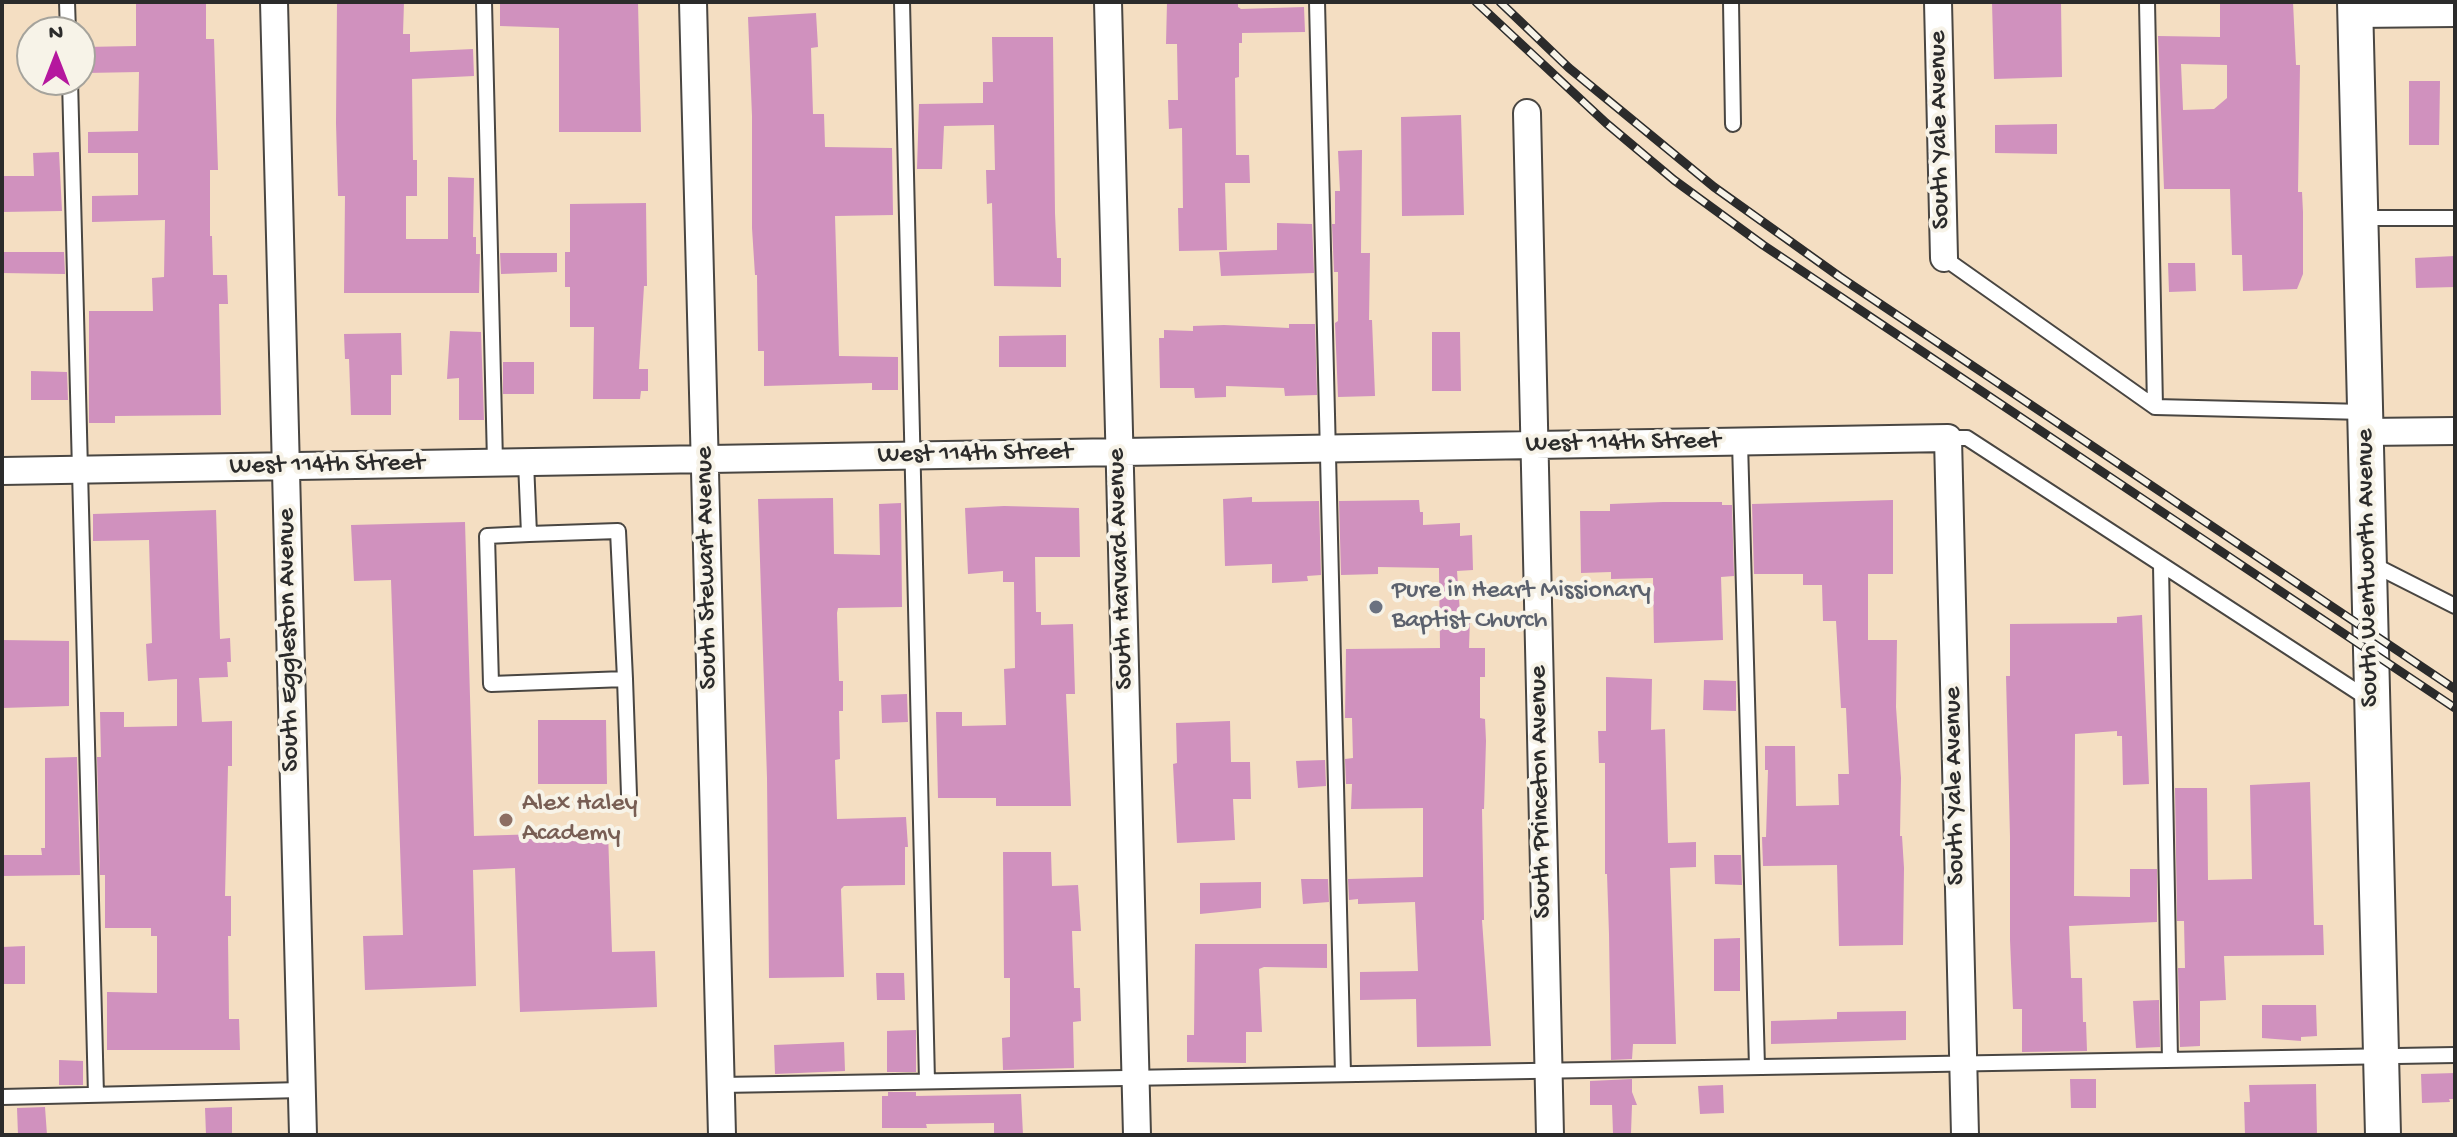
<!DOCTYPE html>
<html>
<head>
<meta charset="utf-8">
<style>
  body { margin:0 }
  #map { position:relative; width:2457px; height:1137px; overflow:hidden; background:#f4dec2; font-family:"Gochi Hand",sans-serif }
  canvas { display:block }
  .frame { position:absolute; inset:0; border:4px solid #2b2b2b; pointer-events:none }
  .north { position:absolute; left:16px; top:16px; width:80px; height:80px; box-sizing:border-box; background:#f7f3e8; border:2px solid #a5a39c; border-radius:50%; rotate:0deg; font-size:22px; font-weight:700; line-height:32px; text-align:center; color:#2b2b2b }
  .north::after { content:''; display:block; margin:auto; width:28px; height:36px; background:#b5179e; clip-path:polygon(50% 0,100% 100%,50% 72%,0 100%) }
</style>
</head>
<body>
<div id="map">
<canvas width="2457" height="1137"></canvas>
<div class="frame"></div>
<div class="north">N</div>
</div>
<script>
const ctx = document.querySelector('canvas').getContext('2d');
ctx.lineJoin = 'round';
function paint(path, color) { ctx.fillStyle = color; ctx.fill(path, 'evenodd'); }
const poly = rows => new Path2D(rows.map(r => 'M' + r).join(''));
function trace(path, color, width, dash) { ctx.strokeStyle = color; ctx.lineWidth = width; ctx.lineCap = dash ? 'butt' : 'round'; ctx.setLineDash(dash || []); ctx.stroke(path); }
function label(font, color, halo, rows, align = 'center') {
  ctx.font = font + ' "Gochi Hand",sans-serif'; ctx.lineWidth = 8; ctx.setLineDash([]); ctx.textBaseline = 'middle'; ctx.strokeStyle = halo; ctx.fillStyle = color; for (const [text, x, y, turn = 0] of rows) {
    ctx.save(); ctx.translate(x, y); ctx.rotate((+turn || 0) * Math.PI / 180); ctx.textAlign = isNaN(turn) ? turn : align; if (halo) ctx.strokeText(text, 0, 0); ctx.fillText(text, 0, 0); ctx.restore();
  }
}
paint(poly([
  [136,2,206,2,206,39,214,39,218,170,210,170,210,236,212,236,213,275,227,275,228,304,219,304,221,415,115,416,115,423,89,423,89,311,153,311,152,278,164,277,165,220,92,222,92,196,138,195,138,153,88,153,88,132,138,131,139,72,86,73,85,47,136,46],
  [337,2,404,2,403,34,410,34,410,52,473,49,474,76,412,79,413,160,417,160,417,196,406,196,406,239,448,239,448,177,474,178,473,237,476,237,476,254,480,254,479,293,344,293,345,196,338,196,336,123],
  [500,2,638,2,641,132,559,132,559,28,500,26],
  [1167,2,1238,2,1238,7,1241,9,1304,7,1305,32,1242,33,1242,43,1239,43,1239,77,1235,78,1236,155,1249,155,1250,183,1225,183,1227,250,1179,251,1178,208,1183,208,1182,128,1169,129,1168,100,1178,100,1177,44,1166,44],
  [1992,2,2061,2,2062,77,1994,79],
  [2220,2,2293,2,2296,65,2300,65,2298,192,2302,192,2303,212,2303,274,2297,289,2243,291,2242,255,2232,255,2230,189,2164,189,2158,36,2220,37],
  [2181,64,2227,65,2227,98,2214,109,2183,110],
  [816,13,818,47,811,48,813,114,824,114,825,147,892,148,893,215,835,216,839,356,898,357,898,390,872,390,872,383,764,386,764,351,758,351,757,275,755,275,752,228,752,116,748,17],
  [992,37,1053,37,1055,213,1057,258,1061,258,1061,287,994,286,992,203,987,204,986,170,995,170,994,125,944,126,942,169,917,169,919,104,983,103,983,82,993,82],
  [2409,81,2440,81,2439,145,2409,145],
  [1461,115,1464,215,1402,216,1401,117],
  [2057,124,2057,154,1995,153,1995,125],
  [1362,150,1361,253,1370,253,1369,320,1372,320,1375,396,1338,397,1335,323,1338,321,1338,272,1334,272,1332,224,1335,224,1335,191,1340,191,1338,151],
  [59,152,62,211,2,212,2,176,34,176,33,153],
  [646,203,647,286,644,286,639,369,648,369,648,391,641,391,640,399,593,399,594,327,570,327,570,287,565,287,565,252,570,252,570,204],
  [1277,223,1312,224,1314,273,1221,276,1219,252,1277,250],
  [2,252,64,252,65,274,2,273],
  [500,253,557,253,557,272,501,274],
  [2455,256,2455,287,2416,288,2415,258],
  [2168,263,2195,263,2196,291,2169,292],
  [1289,324,1315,324,1317,395,1285,396,1284,388,1226,386,1226,397,1195,398,1194,388,1160,388,1159,338,1164,338,1164,330,1193,331,1193,326,1224,325,1289,328],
  [450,331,481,332,484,420,459,420,459,378,447,379],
  [1432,332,1460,332,1461,391,1432,391],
  [401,333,402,375,391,375,391,415,351,415,349,359,345,359,344,334],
  [1066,335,1066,367,999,367,999,336],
  [503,362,534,362,534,394,503,394],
  [31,371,67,372,68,400,31,400],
  [1252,497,1252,502,1319,501,1321,575,1307,576,1308,581,1272,583,1272,564,1225,566,1223,499],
  [833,498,834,554,880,555,879,504,901,503,902,607,838,608,837,613,839,681,843,681,843,711,839,711,840,759,835,760,837,819,906,817,908,847,905,847,905,885,844,886,841,889,844,977,769,978,767,778,758,499],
  [1419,500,1420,512,1423,512,1423,525,1460,523,1460,536,1472,535,1473,570,1457,571,1460,613,1466,613,1466,618,1470,618,1469,648,1485,648,1485,677,1480,677,1480,718,1485,719,1486,741,1484,809,1482,809,1484,920,1482,920,1491,1046,1417,1047,1416,999,1360,1000,1360,972,1418,971,1415,902,1358,904,1358,899,1349,900,1348,879,1423,877,1423,808,1351,809,1352,784,1346,784,1345,759,1353,758,1352,718,1345,718,1346,649,1440,648,1439,571,1439,568,1378,567,1378,574,1341,575,1339,501],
  [1893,500,1893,574,1868,574,1868,640,1897,640,1896,707,1901,778,1900,836,1902,836,1904,868,1903,945,1839,946,1837,865,1763,866,1762,837,1766,837,1768,770,1765,770,1765,746,1795,746,1796,806,1839,805,1838,774,1849,774,1846,708,1841,708,1836,621,1823,621,1822,585,1803,585,1803,574,1754,574,1752,504],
  [1663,502,1722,502,1722,505,1732,505,1734,576,1721,577,1723,640,1654,643,1653,578,1611,579,1611,572,1581,573,1580,511,1610,511,1610,504],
  [1004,506,1079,508,1080,557,1035,557,1036,612,1041,612,1041,625,1073,624,1075,694,1066,694,1071,806,996,806,996,798,938,798,936,712,962,712,962,726,1006,725,1004,669,1015,668,1014,582,1003,582,1003,571,968,574,965,508],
  [216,510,220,639,230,638,231,662,227,662,228,677,199,678,202,722,232,721,232,766,228,766,225,896,231,896,231,936,228,936,229,1019,239,1019,240,1050,107,1050,107,992,157,993,157,936,151,936,151,928,105,928,105,875,100,875,97,757,101,757,100,712,124,712,124,727,177,726,177,679,148,681,146,644,152,643,149,540,93,541,93,514],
  [465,522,474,836,608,832,612,952,655,951,657,1007,520,1012,515,868,473,870,476,986,365,990,363,936,403,935,391,580,354,581,351,525],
  [2142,615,2149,784,2123,785,2122,736,2117,736,2117,731,2075,734,2074,896,2130,897,2130,869,2157,869,2157,922,2069,926,2071,978,2082,978,2083,1022,2086,1022,2087,1051,2022,1052,2022,1009,2013,1009,2010,940,2010,837,2006,676,2010,676,2010,624,2117,623,2117,617],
  [2,640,69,641,69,706,2,708],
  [1606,677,1652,679,1651,730,1665,729,1668,843,1696,842,1696,867,1670,868,1676,1044,1633,1044,1632,1059,1611,1060,1609,934,1607,874,1605,874,1605,763,1599,763,1598,731,1606,731],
  [1704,680,1736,681,1736,711,1703,710],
  [907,694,908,722,882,723,881,695],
  [538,720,606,720,607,784,538,784],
  [1230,721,1231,762,1250,762,1251,799,1233,799,1235,840,1177,843,1173,764,1177,763,1176,723],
  [77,757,80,875,2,876,2,855,42,855,41,848,45,848,45,758],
  [1325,760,1326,786,1298,788,1296,761],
  [2310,782,2314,925,2323,925,2324,955,2224,956,2226,1000,2200,1001,2200,1046,2180,1047,2178,968,2185,968,2184,921,2177,921,2175,788,2207,788,2208,880,2252,879,2250,785],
  [1003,852,1051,852,1052,886,1078,885,1081,931,1072,931,1074,988,1080,988,1081,1021,1073,1022,1074,1068,1003,1070,1002,1038,1010,1037,1010,978,1004,978],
  [1714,855,1741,855,1742,885,1715,884],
  [1301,879,1328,879,1329,902,1303,904],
  [1261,882,1261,908,1200,914,1200,883],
  [1740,938,1740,991,1714,991,1714,939],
  [1195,944,1327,944,1327,968,1264,967,1259,969,1262,1032,1246,1032,1246,1063,1187,1062,1187,1035,1194,1035],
  [25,946,25,984,2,984,2,947],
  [876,973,904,973,905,1000,877,1000],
  [2159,1000,2160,1047,2136,1048,2133,1001],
  [2262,1005,2316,1005,2317,1036,2301,1037,2301,1041,2262,1038],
  [1906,1011,1906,1040,1771,1044,1771,1021,1837,1019,1837,1012],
  [916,1030,916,1072,887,1072,887,1031],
  [844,1042,845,1071,775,1074,774,1045],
  [59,1060,83,1061,83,1085,59,1085],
  [2455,1073,2455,1099,2449,1099,2450,1102,2422,1103,2421,1074],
  [1632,1079,1632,1092,1637,1105,1632,1105,1631,1133,1613,1133,1612,1105,1590,1105,1590,1081],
  [2070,1079,2096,1079,2096,1108,2071,1108],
  [2316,1084,2317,1135,2245,1135,2244,1102,2250,1102,2249,1085],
  [1723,1085,1724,1113,1700,1114,1698,1086],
  [888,1092,916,1092,916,1096,1021,1094,1023,1135,994,1135,994,1123,926,1124,927,1128,882,1128,882,1096,888,1096],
  [45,1107,47,1135,18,1135,17,1108],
  [232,1107,232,1135,206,1135,205,1108]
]), '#d091be');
const service = poly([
  [67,2,68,32],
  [484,2,495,462],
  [902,2,927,1081],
  [1317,2,1343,1074],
  [1731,2,1733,124],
  [2147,2,2155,407],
  [70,80,96,1095],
  [2360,218,2455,218],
  [1944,258,2155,407,2365,412],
  [1948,438,1967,438,2370,700],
  [1740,442,1757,1067],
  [526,462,529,534,487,536,491,684,625,679,629,795],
  [529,534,618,531,625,679],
  [2370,563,2455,606],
  [2161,565,2170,1060],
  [721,1085,2455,1055],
  [2,1097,302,1090]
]);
const minor = poly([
  [274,2,303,1135],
  [693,2,722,1135],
  [1108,2,1137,1135],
  [1938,2,1944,258],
  [2355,14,2455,13],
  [1527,113,1550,1135],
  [2365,432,2455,431],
  [2,471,1948,438,1965,1135]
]);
const tertiary = poly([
  [2355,2,2383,1135]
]);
trace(service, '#494642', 18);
trace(minor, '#494642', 30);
trace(tertiary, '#494642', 38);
trace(service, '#fff', 14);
trace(minor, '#fff', 26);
trace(tertiary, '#fff', 34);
const rail = poly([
  [1476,2,1606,123,1674,180,1763,245,2455,708],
  [1500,2,1569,68,1714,187,1840,277,2455,689]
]);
trace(rail, '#2b2b2b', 9);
trace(rail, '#f7f3e8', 6, [18]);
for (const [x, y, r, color] of [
  [1376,607,8,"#6b7280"],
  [506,820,8,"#8d6e63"]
]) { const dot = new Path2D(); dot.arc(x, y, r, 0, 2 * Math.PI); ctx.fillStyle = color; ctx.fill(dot); trace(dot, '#f7f3e8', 3); }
label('26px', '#2b2b2b', '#f7f3e8', [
  ["South Yale Avenue",1941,130,-91],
  ["West 114th Street",1623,444,-1],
  ["West 114th Street",975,455,-1],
  ["West 114th Street",327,466,-1],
  ["South Stewart Avenue",708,568,-91],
  ["South Wentworth Avenue",2369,568,-91],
  ["South Harvard Avenue",1122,569,-92],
  ["South Eggleston Avenue",290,640,-91],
  ["South Yale Avenue",1956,786,-91],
  ["South Princeton Avenue",1542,792,-91]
]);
label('26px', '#5b616d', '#f7f3e8', [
  ["Pure in Heart Missionary",1392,592],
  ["Baptist Church",1392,622]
], 'left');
label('26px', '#785e54', '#f7f3e8', [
  ["Alex Haley",522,805],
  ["Academy",522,835]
], 'left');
</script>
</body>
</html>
